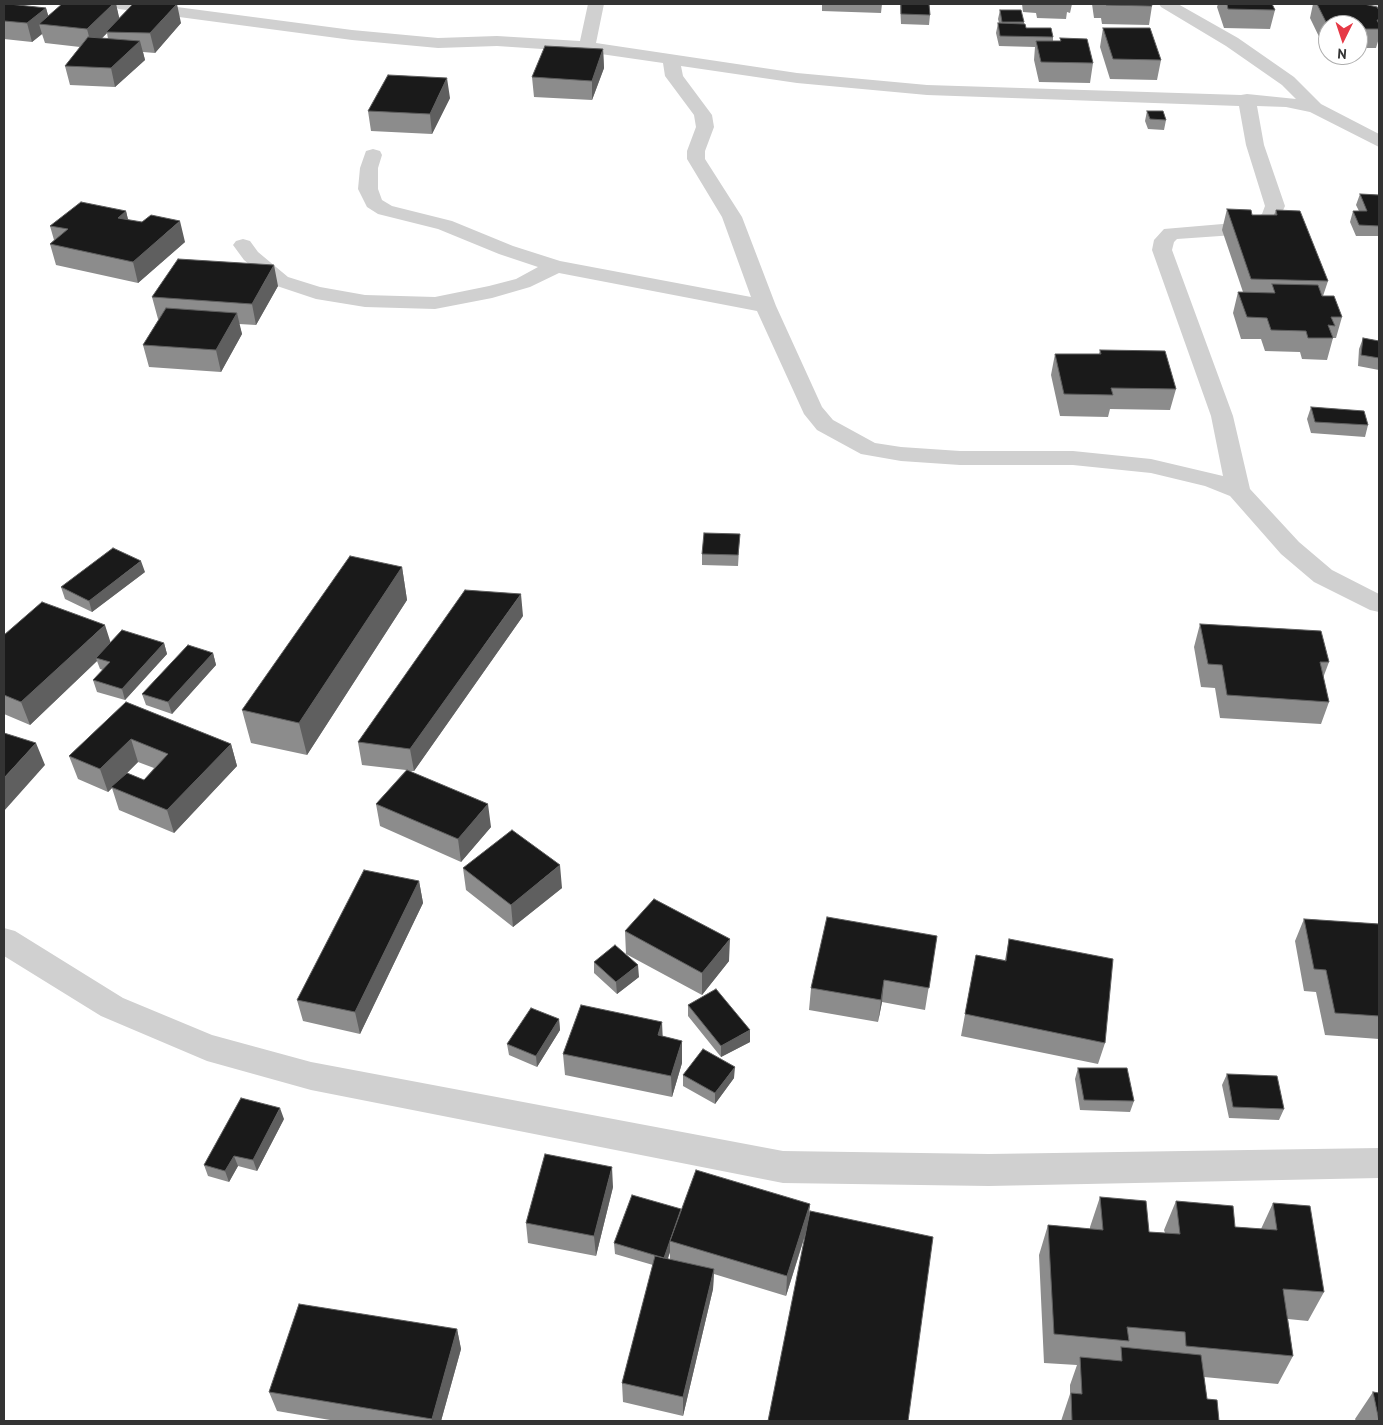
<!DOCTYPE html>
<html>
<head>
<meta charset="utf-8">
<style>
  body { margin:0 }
  #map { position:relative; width:1383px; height:1425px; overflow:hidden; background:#fff; font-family:"PT Sans",sans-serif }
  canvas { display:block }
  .frame { position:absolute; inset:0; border:5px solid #333; pointer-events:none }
  .north { position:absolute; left:1318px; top:15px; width:50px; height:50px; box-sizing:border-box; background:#fff; border:1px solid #adadad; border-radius:50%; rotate:184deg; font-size:14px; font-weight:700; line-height:20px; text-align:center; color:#333 }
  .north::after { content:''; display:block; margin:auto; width:18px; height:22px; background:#e63946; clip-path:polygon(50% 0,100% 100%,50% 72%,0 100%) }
</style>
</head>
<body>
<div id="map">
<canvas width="1383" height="1425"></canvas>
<div class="frame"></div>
<div class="north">N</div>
</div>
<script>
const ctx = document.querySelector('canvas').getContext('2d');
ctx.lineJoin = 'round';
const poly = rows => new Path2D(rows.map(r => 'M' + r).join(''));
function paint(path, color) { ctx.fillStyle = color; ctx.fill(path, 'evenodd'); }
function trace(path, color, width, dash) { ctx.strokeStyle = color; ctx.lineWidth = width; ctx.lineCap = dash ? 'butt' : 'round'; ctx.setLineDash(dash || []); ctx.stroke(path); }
paint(poly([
  [111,4,154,4,352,30,438,38,497,36,580,41,588,4,604,4,596,43,797,73,927,85,1241,95,1247,94,1296,99,1282,85,1226,46,1161,7,1159,4,1178,4,1238,38,1294,77,1321,104,1379,134,1379,147,1310,112,1286,107,1257,106,1264,145,1285,206,1280,217,1267,228,1249,234,1177,239,1174,242,1172,250,1233,416,1250,489,1299,542,1332,570,1379,594,1379,612,1370,610,1314,582,1281,554,1230,496,1205,486,1151,473,1073,465,960,465,901,461,861,454,817,430,804,414,757,311,559,273,530,287,492,298,435,309,365,307,316,299,274,285,244,260,233,245,236,241,243,239,250,241,258,252,288,277,320,287,365,295,435,297,489,286,516,279,538,267,499,254,438,229,378,214,367,207,358,189,360,168,366,151,373,149,380,151,382,155,378,168,378,189,382,200,392,206,452,221,513,246,560,261,751,297,722,217,687,159,687,151,696,127,694,115,665,76,663,63,587,52,497,46,438,48,352,40,119,9,113,7,111,4],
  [681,66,797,83,927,95,1239,106,1246,145,1265,206,1262,214,1246,222,1164,229,1154,240,1152,250,1211,416,1223,476,1151,459,1073,451,960,451,901,447,875,443,833,420,822,407,776,306,742,217,705,159,705,151,714,127,712,115,683,76,681,66],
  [1367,4,1379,4,1379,25,1373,23,1371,20,1367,4],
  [4,928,15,931,123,998,212,1035,311,1062,783,1151,989,1154,1379,1148,1379,1178,989,1186,783,1183,311,1090,207,1061,101,1016,4,956,4,928]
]), '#d0d0d0');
paint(poly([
  [4,4,46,8,48,16,62,4,116,4,119,19,181,23,155,53,143,52,145,60,115,87,70,85,65,66,80,47,45,43,42,34,32,42,4,39],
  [107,33,108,39,102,38],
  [822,4,882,4,881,13,822,11],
  [900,4,929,4,930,15,929,25,901,24],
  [1022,4,1072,4,1070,13,1067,12,1066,19,1037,18,1036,13,1023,12],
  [1092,4,1151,4,1152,6,1149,25,1102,24,1101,18,1094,18],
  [1218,4,1272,4,1275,10,1270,29,1224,28,1217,7],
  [1313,4,1364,4,1379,10,1379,38,1376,48,1358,48,1358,25,1328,25,1328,47,1324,47,1310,18],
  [1000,10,1024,22,1024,24,1026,28,1053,37,1053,41,1060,41,1060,38,1093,63,1090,83,1039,82,1034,60,1035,47,999,46,996,33,998,23,999,23,998,19],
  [1103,28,1161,60,1157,80,1110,79,1100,47],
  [603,49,604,68,592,100,534,97,532,77],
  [450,98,432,134,371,131,368,111],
  [1147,111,1166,120,1164,130,1148,129,1145,121],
  [1360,194,1379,195,1379,236,1356,236,1350,222,1353,211,1359,211,1356,205],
  [1227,209,1252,215,1274,215,1276,210,1328,281,1323,296,1342,317,1336,338,1333,338,1327,360,1302,359,1300,352,1265,351,1261,339,1241,339,1233,313,1238,292,1243,292,1222,230],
  [126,211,128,220,185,242,138,283,56,265,50,244,54,240,50,226],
  [278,286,256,325,239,324,242,334,221,372,149,367,143,345,159,319,158,319,152,297],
  [1363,338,1379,341,1379,370,1358,366,1359,349],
  [1100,350,1176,389,1170,410,1110,409,1108,417,1060,416,1051,375,1055,354,1099,354],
  [1311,407,1368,425,1365,437,1311,433,1307,419],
  [740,534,738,566,702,565,702,554],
  [402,567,407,600,307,755,251,743,242,710],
  [145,572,92,612,65,599,61,587],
  [523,616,414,771,410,771,491,827,461,862,380,826,376,804,406,770,362,765,358,742],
  [1200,624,1329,662,1323,678,1329,702,1321,724,1220,718,1215,688,1201,687,1194,647],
  [4,635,111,643,164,643,167,654,125,700,97,692,93,680,103,670,100,669,97,661,30,725,4,714],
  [213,653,216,665,172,714,146,705,142,694],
  [126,702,231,744,237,766,174,833,119,810,112,788,108,792,78,779,69,756],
  [138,762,154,768,144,780,127,773],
  [463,868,562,888,513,927,466,890],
  [419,881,423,903,360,1034,303,1021,297,1000],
  [1304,919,1379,924,1379,1039,1325,1035,1316,992,1304,991,1295,941],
  [625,931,729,961,702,995,626,954],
  [937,936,925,1010,882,1002,878,1022,809,1010,811,988],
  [1009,939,1105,1043,1098,1064,961,1036,976,955,1005,960],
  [594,962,639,977,617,994,594,973],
  [688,1005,750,1042,721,1057,688,1016],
  [559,1019,560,1030,537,1067,509,1055,507,1044],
  [662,1022,662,1036,682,1041,682,1063,672,1097,565,1075,563,1054],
  [1078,1068,1134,1101,1130,1112,1080,1110,1075,1079],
  [1227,1074,1284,1109,1279,1120,1229,1118,1222,1085],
  [683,1075,734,1078,715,1104,683,1086],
  [284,1119,257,1171,238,1166,229,1182,208,1176,204,1165],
  [613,1187,596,1256,528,1243,526,1223],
  [1100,1197,1149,1232,1165,1233,1164,1230,1176,1201,1235,1227,1261,1229,1273,1203,1324,1292,1308,1321,1288,1319,1293,1356,1278,1384,1204,1377,1207,1399,1219,1421,1061,1421,1070,1394,1070,1385,1077,1365,1044,1363,1039,1255,1048,1225,1090,1229,1090,1227],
  [810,1204,805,1236,786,1296,714,1274,713,1289,683,1416,623,1402,622,1383,653,1265,615,1254,614,1243,681,1209,681,1211],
  [670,1252,670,1259,668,1259],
  [457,1329,461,1349,441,1421,336,1421,277,1411,269,1392],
  [1373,1392,1379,1421,1356,1421,1355,1419]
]), '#8c8c8c');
paint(poly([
  [113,4,116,4,120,21,106,32,107,33,92,48,87,29],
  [177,4,181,23,155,53,150,33],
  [46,8,51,25,39,24,42,34,32,42,27,23],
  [140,41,145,60,115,87,111,68],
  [603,49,604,68,592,100,592,81],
  [447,78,450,98,432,134,430,114],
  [126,211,131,232,118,218],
  [180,221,185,242,138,283,133,262],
  [274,265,278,286,256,325,252,304],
  [237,313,242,334,221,372,216,350],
  [141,561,145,572,92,612,89,601],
  [402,567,407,600,307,755,299,723],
  [521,594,523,616,414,771,410,749],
  [105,625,112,647,96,658,97,661,30,725,21,702],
  [164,643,167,654,125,700,122,689],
  [213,653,216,665,172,714,168,702],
  [131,739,138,762,108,792,100,769],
  [36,743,45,765,4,811,4,778],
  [231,744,237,766,174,833,167,810],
  [488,804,491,827,461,862,458,839],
  [560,865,562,888,513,927,511,905],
  [419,881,423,903,360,1034,355,1012],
  [730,939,729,961,702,995,702,973],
  [638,965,639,977,617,994,616,982],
  [884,980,882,1002,878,1022,881,1000],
  [559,1019,560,1030,537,1067,536,1056],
  [662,1022,663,1043,658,1035],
  [750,1030,750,1042,721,1057,721,1046],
  [682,1041,682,1063,672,1097,671,1076],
  [735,1067,734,1078,715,1104,715,1093],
  [280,1108,284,1119,257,1171,253,1160],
  [234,1156,238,1166,229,1182,225,1171],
  [612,1167,613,1187,596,1256,594,1236],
  [810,1204,808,1225,786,1296,787,1276],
  [670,1241,670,1252,664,1268,664,1258],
  [714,1269,713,1289,683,1416,683,1397],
  [457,1329,461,1349,441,1421,432,1421,432,1419]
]), '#5f5f5f');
const building = poly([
  [4,4,9,4,46,8,27,23,4,21,4,4],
  [62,4,113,4,87,29,39,24,62,4],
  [133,4,177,4,150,33,106,32,133,4],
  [901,4,929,4,930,15,901,14,901,4],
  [1105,4,1151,4,1152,6,1106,5,1105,4],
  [1227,4,1272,4,1275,10,1228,9,1227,4],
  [1317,4,1364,4,1377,7,1379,10,1379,20,1377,20,1379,24,1379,29,1358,29,1358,25,1328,25,1328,26,1317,4],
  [1000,10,1021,10,1024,22,1002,22,1000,10],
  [998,23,1025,24,1026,28,1051,28,1053,37,1000,36,998,23],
  [1103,28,1150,28,1161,60,1113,59,1103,28],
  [88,37,140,41,111,68,65,66,88,37],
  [1060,38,1087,39,1093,63,1041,62,1036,41,1061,41,1060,38],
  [545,46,603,49,592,81,532,77,545,46],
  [388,75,447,78,430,114,368,111,388,75],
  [1147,111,1163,111,1166,120,1150,119,1147,111],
  [1360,194,1379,195,1379,226,1359,225,1353,211,1367,211,1360,194],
  [81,202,126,211,118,218,142,222,151,215,180,221,133,262,50,244,68,229,50,226,81,202],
  [1227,209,1251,210,1252,215,1277,215,1276,210,1300,211,1328,281,1251,279,1227,209],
  [178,259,274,265,252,304,152,297,178,259],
  [1272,284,1318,285,1322,296,1334,296,1342,317,1331,317,1335,326,1328,325,1333,338,1308,338,1306,331,1271,330,1267,318,1247,317,1238,292,1275,293,1272,284],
  [166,308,237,313,216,350,143,345,166,308],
  [1363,338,1379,341,1379,358,1361,355,1363,338],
  [1100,350,1165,351,1176,389,1111,388,1113,395,1064,394,1055,354,1101,354,1100,350],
  [1311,407,1364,411,1368,425,1315,422,1311,407],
  [704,533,740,534,738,555,702,554,704,533],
  [113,548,141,561,89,601,61,587,113,548],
  [350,556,402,567,299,723,242,710,350,556],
  [465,590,521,594,410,749,358,742,465,590],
  [42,602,105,625,21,702,4,695,4,635,42,602],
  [1200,624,1321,631,1329,662,1320,662,1329,702,1227,695,1222,665,1208,664,1200,624],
  [122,630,164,643,122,689,93,680,110,662,96,658,122,630],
  [188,645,213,653,168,702,142,694,188,645],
  [126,702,231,744,167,810,111,787,127,773,144,780,168,754,131,739,100,769,69,756,126,702],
  [4,733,36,743,4,778,4,733],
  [407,770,488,804,458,839,376,804,407,770],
  [512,830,560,865,511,905,463,868,512,830],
  [364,870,419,881,355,1012,297,1000,364,870],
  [654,899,730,939,702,973,625,931,654,899],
  [827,917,937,936,929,988,884,980,881,1000,811,988,827,917],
  [1304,919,1379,924,1379,1016,1335,1013,1326,970,1314,969,1304,919],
  [1009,939,1113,959,1105,1043,965,1014,976,955,1006,961,1009,939],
  [615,945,638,965,616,982,594,962,615,945],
  [716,989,750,1030,721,1046,688,1005,716,989],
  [581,1005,662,1022,658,1035,682,1041,671,1076,563,1054,581,1005],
  [531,1008,559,1019,536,1056,507,1044,531,1008],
  [703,1049,735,1067,715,1093,683,1075,703,1049],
  [1078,1068,1127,1068,1134,1101,1084,1100,1078,1068],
  [1227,1074,1277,1076,1284,1109,1233,1107,1227,1074],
  [241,1098,280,1108,253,1160,234,1156,225,1171,204,1165,241,1098],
  [545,1154,612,1167,594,1236,526,1223,545,1154],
  [696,1170,810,1204,787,1276,670,1241,696,1170],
  [632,1195,681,1209,664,1258,614,1243,632,1195],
  [1100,1197,1146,1201,1149,1232,1180,1234,1176,1201,1233,1206,1235,1227,1277,1230,1273,1203,1310,1206,1324,1292,1283,1289,1293,1356,1186,1346,1185,1332,1127,1327,1129,1341,1054,1334,1048,1225,1103,1230,1100,1197],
  [810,1211,933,1237,908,1421,768,1421,810,1211],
  [655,1256,714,1269,683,1397,622,1383,655,1256],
  [299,1304,457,1329,432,1419,269,1392,299,1304],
  [1121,1347,1201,1355,1207,1399,1217,1400,1219,1421,1072,1421,1071,1393,1082,1394,1080,1357,1122,1361,1121,1347],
  [1373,1392,1379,1393,1379,1421,1373,1392]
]);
paint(building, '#1a1a1a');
trace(building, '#5f5f5f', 1);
</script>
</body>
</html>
